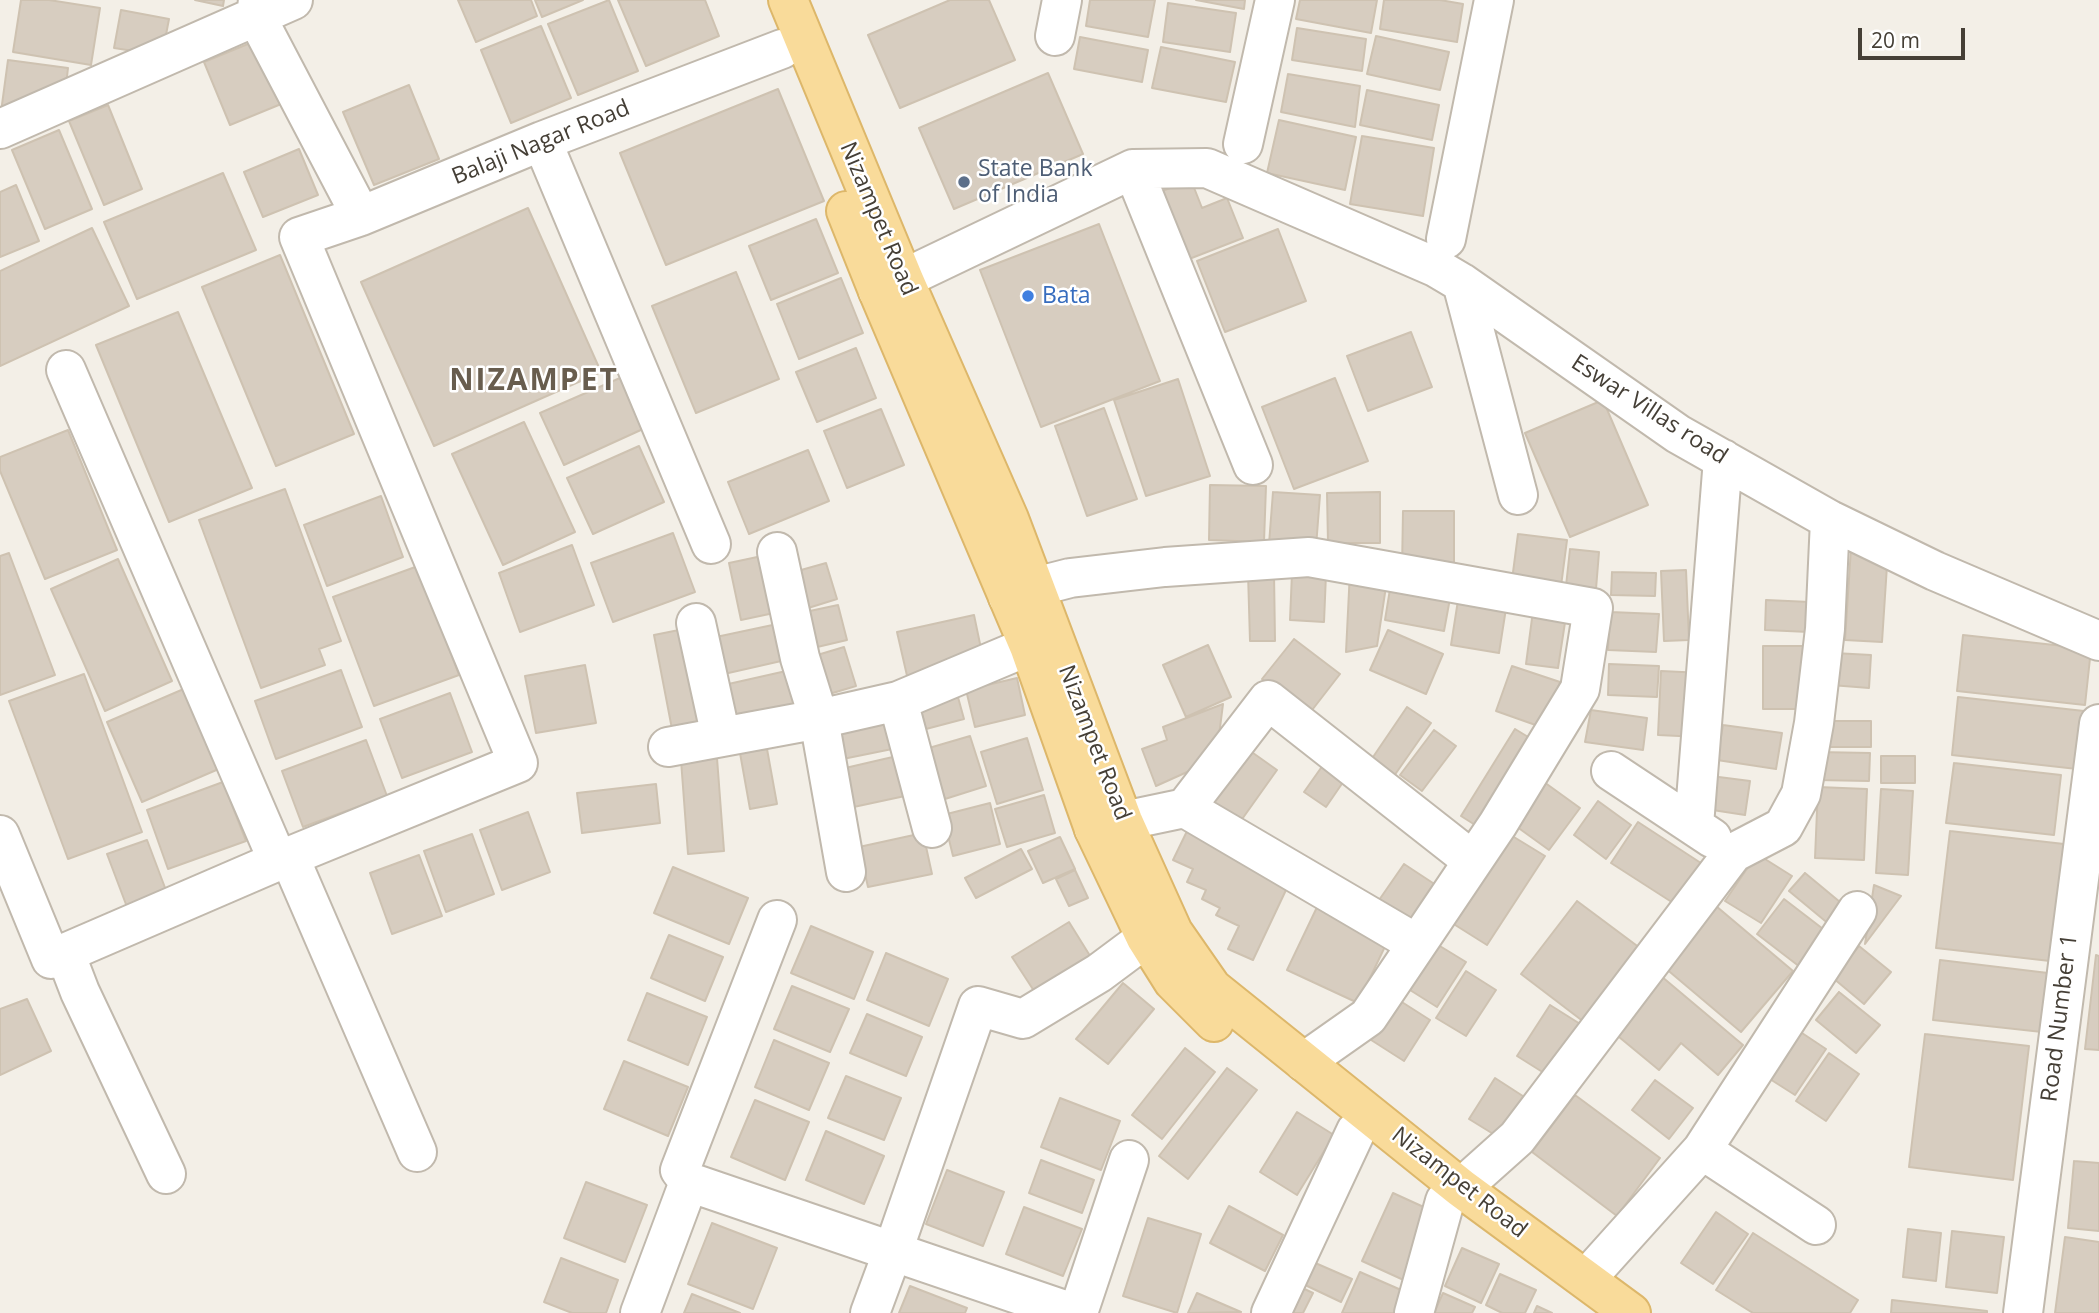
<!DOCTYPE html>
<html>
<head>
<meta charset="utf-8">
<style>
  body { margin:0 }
  #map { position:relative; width:2099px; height:1313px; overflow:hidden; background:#f3efe7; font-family:"Open Sans",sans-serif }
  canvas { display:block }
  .scale { position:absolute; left:1858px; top:28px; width:107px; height:32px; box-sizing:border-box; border:4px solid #453f36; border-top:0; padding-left:9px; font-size:21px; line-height:24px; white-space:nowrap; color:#453f36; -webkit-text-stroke:5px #fff; paint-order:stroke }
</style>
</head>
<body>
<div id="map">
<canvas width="2099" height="1313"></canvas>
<div class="scale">20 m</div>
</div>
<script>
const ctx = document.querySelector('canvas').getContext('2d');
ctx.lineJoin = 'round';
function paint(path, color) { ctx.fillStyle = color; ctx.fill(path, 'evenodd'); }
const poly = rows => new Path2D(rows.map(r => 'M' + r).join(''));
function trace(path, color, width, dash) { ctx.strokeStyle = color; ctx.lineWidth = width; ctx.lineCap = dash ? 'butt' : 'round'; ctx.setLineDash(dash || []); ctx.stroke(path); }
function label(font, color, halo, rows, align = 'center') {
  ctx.font = font + ' "Open Sans",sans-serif'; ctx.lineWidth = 5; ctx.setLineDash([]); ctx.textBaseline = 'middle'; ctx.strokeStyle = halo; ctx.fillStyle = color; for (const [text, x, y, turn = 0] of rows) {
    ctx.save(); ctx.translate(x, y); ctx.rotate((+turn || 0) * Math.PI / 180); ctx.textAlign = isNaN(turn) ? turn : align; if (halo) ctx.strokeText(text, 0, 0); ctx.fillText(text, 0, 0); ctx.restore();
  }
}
const building = poly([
  [21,0,49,0,100,8,91,65,13,52,21,0],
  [195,0,224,0,223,6,195,0],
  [458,0,531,0,537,16,476,42,458,0],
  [535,0,583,0,542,17,535,0],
  [609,0,638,71,578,95,548,24,609,0],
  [618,0,705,0,719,36,646,66,618,0],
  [950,0,989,0,1015,60,900,108,868,35,950,0],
  [1090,0,1155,0,1148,37,1086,26,1090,0],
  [1196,0,1245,0,1244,9,1196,0],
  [1300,0,1377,0,1371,33,1296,19,1300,0],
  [1384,0,1440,0,1463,4,1457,42,1380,29,1384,0],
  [1168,3,1236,13,1230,52,1163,42,1168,3],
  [121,10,169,19,165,40,157,39,155,48,141,46,140,52,114,48,121,10],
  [541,26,571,98,511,123,481,50,541,26],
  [1297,28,1366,39,1362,71,1292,60,1297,28],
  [1376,36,1449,52,1440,90,1367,74,1376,36],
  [1080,37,1148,50,1142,82,1074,69,1080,37],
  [260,39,286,102,230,125,204,62,260,39],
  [1161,47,1235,62,1226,102,1152,88,1161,47],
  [8,60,68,68,66,85,55,84,1,112,8,60],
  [1048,73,1083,154,954,209,919,128,1048,73],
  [1288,74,1360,86,1355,127,1281,112,1288,74],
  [409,85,439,159,374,185,343,112,409,85],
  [778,89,824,201,666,265,620,153,778,89],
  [1367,90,1439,105,1432,140,1360,125,1367,90],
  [108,105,142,189,104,205,69,121,108,105],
  [1279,120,1356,137,1345,190,1267,173,1279,120],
  [59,130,92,209,45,229,12,150,59,130],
  [1362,136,1434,148,1423,216,1350,204,1362,136],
  [299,149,318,195,263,217,244,172,299,149],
  [223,173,256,250,137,299,104,222,223,173],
  [1191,180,1202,208,1227,198,1243,238,1184,261,1157,193,1191,180],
  [16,185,39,241,0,257,0,192,16,185],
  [528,208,601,372,434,446,361,282,528,208],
  [816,219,838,273,771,300,749,246,816,219],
  [1099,224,1160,381,1041,427,980,270,1099,224],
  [92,228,129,306,0,366,0,271,92,228],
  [1278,229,1306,301,1225,332,1197,261,1278,229],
  [280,255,354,434,276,466,202,287,280,255],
  [736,272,779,379,696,413,652,306,736,272],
  [841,278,863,333,799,359,777,304,841,278],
  [178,312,252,488,169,522,96,345,178,312],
  [1411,332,1432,387,1368,411,1347,356,1411,332],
  [856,348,876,398,817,422,796,372,856,348],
  [620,378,643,429,564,465,540,413,620,378],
  [1335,378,1368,461,1294,489,1262,407,1335,378],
  [1178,379,1210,476,1146,496,1114,400,1178,379],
  [1603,400,1648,505,1570,537,1525,433,1603,400],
  [1104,408,1137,499,1087,516,1055,426,1104,408],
  [881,409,904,465,847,488,824,431,881,409],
  [524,422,575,532,503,565,452,454,524,422],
  [68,430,117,550,45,579,0,471,0,457,68,430],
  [639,446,664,502,593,534,567,478,639,446],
  [808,450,829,501,749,534,728,482,808,450],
  [1210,485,1266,486,1264,542,1209,540,1210,485],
  [285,489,341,641,319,649,325,665,261,688,199,520,285,489],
  [1273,492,1320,495,1316,547,1269,544,1273,492],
  [1380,492,1380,543,1328,543,1327,493,1380,492],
  [381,496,403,557,327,586,304,525,381,496],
  [1403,511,1454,511,1454,570,1402,570,1403,511],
  [673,533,695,592,613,622,591,563,673,533],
  [1518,534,1567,540,1561,586,1512,580,1518,534],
  [572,545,594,605,520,632,499,573,572,545],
  [1851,548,1888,550,1882,642,1845,640,1851,548],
  [1570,549,1599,552,1596,589,1566,586,1570,549],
  [9,553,55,675,0,695,0,556,9,553],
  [762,556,774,613,741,620,729,563,762,556],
  [118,559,172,681,105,711,51,589,118,559],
  [826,563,837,599,805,609,794,572,826,563],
  [418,566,459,675,374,706,333,597,418,566],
  [1686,570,1689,640,1664,641,1661,571,1686,570],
  [1350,571,1388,573,1377,646,1346,652,1350,571],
  [1612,572,1656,573,1655,596,1611,595,1612,572],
  [1248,573,1274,573,1275,641,1250,641,1248,573],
  [1292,573,1326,574,1324,622,1290,620,1292,573],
  [1391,583,1451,593,1444,631,1385,620,1391,583],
  [1459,594,1507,602,1499,653,1451,645,1459,594],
  [1766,600,1810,602,1809,632,1765,630,1766,600],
  [838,605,847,640,813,648,805,612,838,605],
  [1533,611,1566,616,1558,668,1526,664,1533,611],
  [1610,612,1659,614,1656,652,1608,650,1610,612],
  [974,615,984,663,908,680,897,632,974,615],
  [782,623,790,659,724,674,716,637,782,623],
  [694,627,712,721,672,729,654,635,694,627],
  [1388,630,1443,654,1426,694,1370,670,1388,630],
  [1963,635,2091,649,2085,705,1957,691,1963,635],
  [1294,639,1340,674,1309,714,1262,679,1294,639],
  [1208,645,1231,697,1186,717,1163,665,1208,645],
  [1763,646,1809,646,1809,709,1763,709,1763,646],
  [844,647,856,686,826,695,814,656,844,647],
  [1834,653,1871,655,1869,688,1831,685,1834,653],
  [1609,664,1659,666,1657,697,1608,695,1609,664],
  [585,665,596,723,536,733,525,676,585,665],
  [1512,666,1560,682,1544,728,1496,711,1512,666],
  [795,669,804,710,733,726,724,685,795,669],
  [341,670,362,727,276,759,255,701,341,670],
  [1661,671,1703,673,1700,737,1658,735,1661,671],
  [84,674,142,832,68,859,9,701,84,674],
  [1017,678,1025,715,975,727,966,690,1017,678],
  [186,688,221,768,142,802,107,722,186,688],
  [956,690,964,719,926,729,918,699,956,690],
  [450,693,472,752,402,778,380,719,450,693],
  [1958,697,2084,711,2077,769,1952,755,1958,697],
  [1223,704,1216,759,1156,786,1142,749,1167,740,1163,727,1223,704],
  [1407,707,1431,723,1394,776,1371,760,1407,707],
  [895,708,902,747,833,761,825,723,895,708],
  [1591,710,1647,718,1643,750,1585,742,1591,710],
  [1827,721,1871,721,1871,747,1827,747,1827,721],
  [1723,725,1782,733,1776,769,1717,760,1723,725],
  [1515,729,1538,743,1483,830,1461,816,1515,729],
  [1434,730,1456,746,1422,791,1400,775,1434,730],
  [970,736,986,786,945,799,929,748,970,736],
  [1027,738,1043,790,997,804,981,752,1027,738],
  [366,740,387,796,303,827,282,771,366,740],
  [1246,748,1277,770,1240,822,1209,801,1246,748],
  [767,749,777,804,750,809,740,753,767,749],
  [1817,752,1870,753,1869,781,1817,780,1817,752],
  [910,753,919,793,849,808,841,769,910,753],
  [1881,756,1915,756,1915,783,1881,783,1881,756],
  [717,758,724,851,688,854,681,760,717,758],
  [1328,758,1350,772,1326,807,1304,792,1328,758],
  [1954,763,2061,775,2054,835,1946,823,1954,763],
  [1711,776,1750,781,1745,815,1706,809,1711,776],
  [223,782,246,841,168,869,147,810,223,782],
  [1544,782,1580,808,1549,850,1513,824,1544,782],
  [656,784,660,823,582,833,577,793,656,784],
  [1818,787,1867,789,1864,860,1815,858,1818,787],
  [1881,789,1913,791,1908,875,1876,873,1881,789],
  [1044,795,1055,833,1007,847,995,809,1044,795],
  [1598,801,1631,825,1606,859,1574,835,1598,801],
  [990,803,1000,844,953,856,943,815,990,803],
  [528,812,550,872,502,890,480,830,528,812],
  [1638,822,1707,867,1681,908,1611,863,1638,822],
  [1190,825,1294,873,1253,960,1228,949,1239,926,1216,915,1220,908,1202,899,1206,890,1187,882,1193,869,1173,860,1190,825],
  [1950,831,2064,844,2050,961,1936,948,1950,831],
  [923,833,932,874,868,887,859,847,923,833],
  [472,834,494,894,446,912,424,851,472,834],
  [1509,834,1545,856,1487,945,1452,923,1509,834],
  [1060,837,1075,869,1043,883,1028,851,1060,837],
  [147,840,167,893,127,907,107,854,147,840],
  [1021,849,1032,869,976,898,965,878,1021,849],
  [1757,854,1792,876,1761,923,1725,901,1757,854],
  [419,855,442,916,392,934,370,873,419,855],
  [1404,864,1442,889,1416,929,1377,903,1404,864],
  [673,867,748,898,729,944,654,913,673,867],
  [1075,870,1088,898,1069,906,1056,879,1075,870],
  [1805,873,1846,907,1830,925,1789,891,1805,873],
  [1874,885,1901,896,1865,944,1874,885],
  [1784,899,1827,932,1800,967,1757,934,1784,899],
  [1577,901,1640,948,1584,1022,1521,974,1577,901],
  [1319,903,1390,936,1358,1003,1287,970,1319,903],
  [1716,906,1793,971,1741,1032,1664,967,1716,906],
  [1069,922,1092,959,1036,994,1012,957,1069,922],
  [811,926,873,952,854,999,791,973,811,926],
  [669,935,723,957,705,1001,651,978,669,935],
  [1430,940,1466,962,1437,1007,1402,985,1430,940],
  [1859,946,1891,972,1864,1004,1833,978,1859,946],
  [886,953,948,979,929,1026,867,1000,886,953],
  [2096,955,2099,956,2099,1050,2085,1049,2096,955],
  [1940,960,2048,973,2042,1032,1933,1020,1940,960],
  [1466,971,1496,990,1466,1036,1436,1018,1466,971],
  [1661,976,1743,1045,1718,1075,1681,1043,1659,1070,1613,1032,1661,976],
  [1123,983,1154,1009,1108,1064,1076,1039,1123,983],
  [792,986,849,1009,830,1052,774,1029,792,986],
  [1839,992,1880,1025,1856,1053,1816,1020,1839,992],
  [647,993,707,1017,688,1065,628,1040,647,993],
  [1394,997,1430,1020,1404,1061,1368,1038,1394,997],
  [27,999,51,1051,0,1075,0,1009,27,999],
  [1550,1005,1585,1027,1552,1078,1517,1056,1550,1005],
  [867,1014,922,1037,906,1076,850,1053,867,1014],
  [1793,1027,1826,1049,1795,1095,1762,1074,1793,1027],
  [1925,1034,2029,1046,2013,1180,1909,1167,1925,1034],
  [774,1040,829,1063,809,1110,755,1087,774,1040],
  [1185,1048,1215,1072,1162,1139,1132,1115,1185,1048],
  [1829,1053,1859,1074,1826,1121,1796,1101,1829,1053],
  [624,1061,688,1087,668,1136,604,1109,624,1061],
  [1227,1068,1257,1090,1188,1179,1159,1156,1227,1068],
  [846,1076,901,1098,884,1140,828,1118,846,1076],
  [1495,1078,1529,1100,1503,1140,1469,1119,1495,1078],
  [1655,1080,1693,1108,1669,1139,1632,1110,1655,1080],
  [1575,1095,1660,1158,1617,1216,1532,1152,1575,1095],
  [1060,1098,1120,1121,1101,1170,1041,1147,1060,1098],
  [755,1100,809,1122,785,1180,731,1157,755,1100],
  [1297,1112,1334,1135,1297,1195,1260,1172,1297,1112],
  [826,1131,884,1156,864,1204,806,1180,826,1131],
  [1041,1160,1094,1180,1082,1213,1029,1193,1041,1160],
  [2074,1161,2099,1163,2099,1231,2068,1228,2074,1161],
  [947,1170,1004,1192,983,1246,926,1224,947,1170],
  [586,1182,647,1205,625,1262,564,1238,586,1182],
  [1393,1193,1439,1214,1408,1282,1362,1261,1393,1193],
  [1229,1206,1283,1235,1265,1271,1210,1243,1229,1206],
  [1024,1207,1082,1229,1063,1276,1006,1254,1024,1207],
  [1716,1212,1748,1234,1713,1284,1681,1263,1716,1212],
  [1148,1218,1201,1234,1177,1313,1123,1296,1148,1218],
  [712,1223,777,1248,753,1309,688,1284,712,1223],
  [1908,1229,1941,1233,1936,1281,1903,1277,1908,1229],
  [1952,1231,2004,1237,1997,1293,1946,1287,1952,1231],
  [1753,1233,1858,1300,1850,1313,1753,1313,1716,1290,1753,1233],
  [2065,1237,2099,1242,2099,1313,2055,1313,2065,1237],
  [1462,1248,1499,1264,1481,1303,1445,1286,1462,1248],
  [561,1258,618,1280,606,1313,572,1313,544,1302,561,1258],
  [1313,1262,1352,1279,1341,1302,1303,1284,1313,1262],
  [1360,1272,1408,1293,1399,1313,1342,1313,1360,1272],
  [1500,1274,1536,1290,1525,1313,1502,1313,1486,1305,1500,1274],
  [1296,1285,1313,1293,1303,1313,1284,1313,1296,1285],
  [910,1286,967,1308,965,1313,899,1313,910,1286],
  [1197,1293,1241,1312,1188,1313,1197,1293],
  [1443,1293,1475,1307,1472,1313,1434,1313,1443,1293],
  [692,1294,740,1313,684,1313,692,1294],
  [1892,1300,1987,1311,1987,1313,1891,1313,1892,1300],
  [1537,1306,1552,1313,1534,1313,1537,1306]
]);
paint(building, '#d7cdc0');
trace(building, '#cec2b1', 2);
const street = poly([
  [258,0,256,16,361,216],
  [1055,36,1062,0],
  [0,129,293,0],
  [542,141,711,544],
  [1243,144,1275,0],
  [1446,239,1494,0],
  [1462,283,1518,495],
  [878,291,1133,169],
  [66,370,278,861],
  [1253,465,1133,169,1207,168,1435,267,1462,283,1678,434,1830,520,1935,571,2099,641],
  [777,552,800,658,819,719,846,872],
  [1008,597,1035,587,1070,578,1165,567,1309,557,1593,608,1580,689,1498,824,1368,1017,1304,1062],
  [696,623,721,737],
  [898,701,932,828],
  [668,747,819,719,898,701,1029,646],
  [1611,771,1712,838],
  [1185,808,1417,944],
  [1694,825,1723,459],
  [1094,829,1123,821,1185,808,1268,700,1473,861],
  [0,835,51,959,278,861,518,763,299,237,361,216,542,141,782,49],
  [289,856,417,1152],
  [777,920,680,1170,689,1182,1073,1313],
  [65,953,80,992,166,1174],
  [1702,1150,1816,1225],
  [1461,1188,1517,1138,1733,853,1783,827,1801,794,1814,723,1825,629,1830,520],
  [1586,1279,1702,1150,1857,911],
  [640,1313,689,1182],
  [870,1313,893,1251,978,1006,1023,1019,1099,973,1146,938],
  [1078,1313,1129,1160],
  [1271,1313,1356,1131],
  [1414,1313,1445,1201],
  [2023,1313,2099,724]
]);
const primary = poly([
  [788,0,904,280,1009,519,1123,821,1173,932,1212,988,1461,1188,1631,1313],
  [846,211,878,291,1029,646,1094,829,1146,938,1173,981,1214,1022]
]);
trace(street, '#c1b9ad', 42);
trace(primary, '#ddb76a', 42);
trace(street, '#fff', 38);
trace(primary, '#f9db9a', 38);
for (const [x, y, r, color] of [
  [964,182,7,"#5c6f8a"],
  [1028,296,7,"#3f7fe0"]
]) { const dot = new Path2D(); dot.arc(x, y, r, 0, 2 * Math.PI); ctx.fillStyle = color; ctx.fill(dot); trace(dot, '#fff', 2.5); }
label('23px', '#453f36', '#fff', [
  ["Balaji Nagar Road",541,143,-22],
  ["Nizampet Road",878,219,67],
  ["Eswar Villas road",1649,410,33],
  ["Nizampet Road",1094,743,69],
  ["Road Number 1",2060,1018,-83],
  ["Nizampet Road",1459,1183,38]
]);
label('23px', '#4e5e75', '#fff', [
  ["State Bank",978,169],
  ["of India",978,195]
], 'left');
label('23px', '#366cbe', '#fff', [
  ["Bata",1042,296]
], 'left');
ctx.letterSpacing = '2px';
label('bold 30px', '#685d4e', '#fff', [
  ["NIZAMPET",534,381]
]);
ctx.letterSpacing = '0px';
</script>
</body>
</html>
